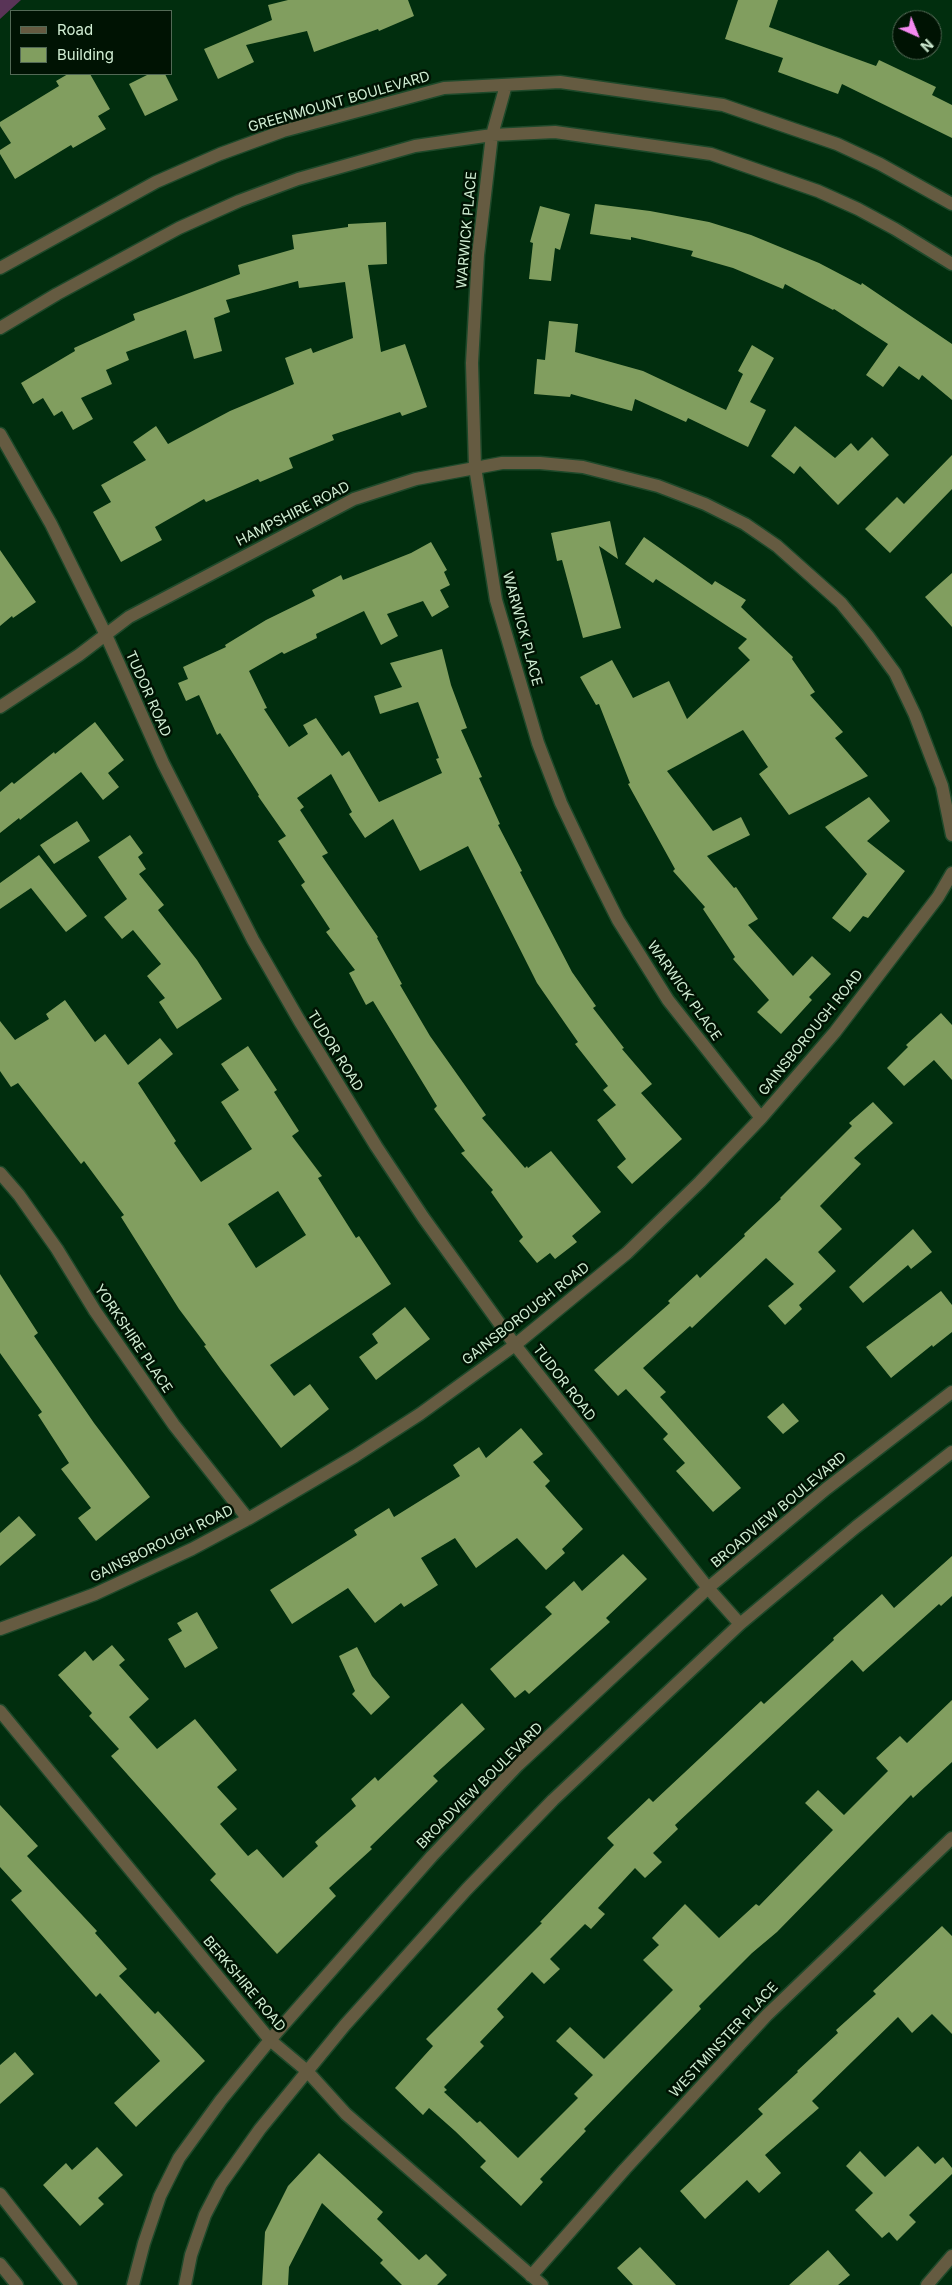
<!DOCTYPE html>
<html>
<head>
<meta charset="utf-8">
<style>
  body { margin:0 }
  #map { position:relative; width:952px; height:2285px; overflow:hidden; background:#012e0e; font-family:Inter,sans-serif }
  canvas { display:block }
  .legend { position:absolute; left:10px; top:10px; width:162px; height:65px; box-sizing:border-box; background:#001303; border:1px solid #536a56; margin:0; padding:6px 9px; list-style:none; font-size:15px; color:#d0edd3 }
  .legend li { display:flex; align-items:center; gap:10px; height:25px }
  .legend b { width:25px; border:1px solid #536a56 }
  .north { position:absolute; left:892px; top:10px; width:50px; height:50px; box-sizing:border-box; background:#001303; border:1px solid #536a56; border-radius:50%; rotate:136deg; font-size:14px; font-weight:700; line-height:20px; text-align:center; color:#d0edd3 }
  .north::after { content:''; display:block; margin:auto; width:18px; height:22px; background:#f489f0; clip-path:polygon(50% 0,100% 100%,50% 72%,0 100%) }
</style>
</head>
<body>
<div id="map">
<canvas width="952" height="2285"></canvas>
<ul class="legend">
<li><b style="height:6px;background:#655b41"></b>Road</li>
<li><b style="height:14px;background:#819e5f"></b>Building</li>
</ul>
<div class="north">N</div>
</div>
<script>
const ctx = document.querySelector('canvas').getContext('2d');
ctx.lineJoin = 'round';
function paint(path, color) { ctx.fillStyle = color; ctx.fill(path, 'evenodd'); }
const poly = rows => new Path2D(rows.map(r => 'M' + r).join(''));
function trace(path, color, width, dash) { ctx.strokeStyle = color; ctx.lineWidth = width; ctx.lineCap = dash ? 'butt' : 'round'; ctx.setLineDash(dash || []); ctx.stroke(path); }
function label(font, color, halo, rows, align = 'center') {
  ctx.font = font + ' Inter,sans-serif'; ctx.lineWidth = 5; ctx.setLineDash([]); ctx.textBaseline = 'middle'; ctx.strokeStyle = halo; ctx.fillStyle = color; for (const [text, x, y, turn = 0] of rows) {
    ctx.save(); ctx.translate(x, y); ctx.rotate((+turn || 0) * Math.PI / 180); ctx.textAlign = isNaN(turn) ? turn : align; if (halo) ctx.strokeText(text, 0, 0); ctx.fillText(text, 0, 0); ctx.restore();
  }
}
paint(poly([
  [0,0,21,0,0,19]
]), '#593457');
paint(poly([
  [288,0,408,0,414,16,379,31,378,29,314,52,307,31,246,45,254,62,218,79,204,49,272,20,268,5],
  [738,0,778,0,769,27,876,66,879,60,936,87,932,95,952,105,952,138,842,84,838,94,778,72,783,58,725,39],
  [68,74,90,74,110,109,98,116,106,129,73,148,71,145,15,179,0,154,0,150,11,143,0,126,0,122,59,86,56,81],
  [149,74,165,74,178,100,145,116,129,84],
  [595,204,650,211,709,222,751,235,819,263,861,285,862,283,952,344,952,400,922,375,919,380,899,366,883,387,866,375,888,344,834,309,833,310,785,284,783,289,733,268,691,256,693,251,631,237,631,240,590,234],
  [540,206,570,214,560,250,555,248,551,281,529,279,533,243,530,242],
  [386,222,387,264,368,265,381,352,405,344,427,407,402,416,400,412,332,435,334,440,289,458,293,468,260,482,258,479,206,502,204,499,155,527,162,540,121,562,93,512,111,502,101,485,146,460,133,442,156,426,168,444,230,411,294,384,285,358,311,348,313,353,353,338,345,282,299,288,298,281,226,300,230,312,214,318,222,351,194,359,186,330,126,352,129,360,106,370,112,384,81,398,93,419,73,430,62,411,54,416,43,398,33,404,21,383,75,351,74,348,135,320,133,314,240,274,238,265,294,249,292,235,348,227,348,224],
  [549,321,578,324,575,352,643,371,726,410,743,374,738,371,752,345,774,358,750,402,766,410,748,447,688,418,686,422,635,399,632,411,571,394,570,397,534,394,537,359,545,360],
  [795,426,835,458,851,443,858,451,872,437,889,455,838,505,800,466,794,474,771,456],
  [952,455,952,489,890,553,865,529,897,497,904,504],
  [610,521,618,559,599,546,621,628,583,638,562,560,557,561,551,533],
  [644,537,712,585,715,581,746,600,741,607,793,657,792,659,815,692,810,695,843,732,835,738,868,776,789,815,759,774,768,767,743,730,667,771,713,831,741,817,750,835,707,856,734,888,736,887,758,919,748,925,793,976,812,956,831,974,809,997,812,1000,781,1034,757,1012,769,1000,733,959,735,957,703,909,705,907,673,871,675,869,628,784,630,783,599,704,596,705,580,677,612,660,633,698,669,681,687,719,750,660,738,648,747,639,656,579,653,583,625,564],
  [431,542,447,570,444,572,450,585,440,590,449,607,432,617,423,601,387,614,398,636,381,645,364,611,316,634,317,638,284,654,282,652,249,671,267,708,264,709,289,747,308,734,303,725,316,718,342,756,349,751,379,802,442,773,436,759,439,758,418,702,380,714,374,696,402,687,390,663,442,649,451,685,467,728,461,730,482,777,479,778,500,824,498,825,522,871,520,872,572,972,596,1006,593,1008,624,1048,622,1049,652,1084,641,1093,682,1139,632,1184,617,1167,626,1159,597,1120,616,1105,603,1090,608,1086,575,1044,578,1042,537,983,468,846,420,871,393,819,365,838,349,814,352,812,331,774,297,798,304,807,300,810,328,853,322,856,378,937,377,938,402,984,400,985,430,1036,486,1115,482,1118,525,1168,527,1166,528,1168,551,1151,601,1212,572,1236,577,1242,555,1259,550,1253,537,1263,519,1241,523,1237,491,1192,493,1190,461,1153,465,1151,434,1109,437,1106,373,1001,366,1005,349,973,355,970,326,932,330,929,301,885,305,882,278,841,286,836,258,796,259,795,220,733,217,735,199,695,186,701,178,683,188,679,183,667,226,647,225,645,266,620,315,596,312,590,341,575,343,580,411,553],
  [0,550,36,602,13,618,12,616,0,626],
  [952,573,952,627,925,597],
  [95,722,124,760,108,773,119,787,103,800,81,772,20,820,19,818,0,833,0,792,12,782,14,784,54,752,55,754],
  [869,797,890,821,867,841,905,871,868,918,863,916,850,932,832,918,867,874,825,827],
  [77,821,90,841,54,864,40,845],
  [130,835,143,853,138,857,146,869,139,874,164,905,158,910,197,960,222,999,177,1029,159,1002,165,998,147,976,161,964,133,930,122,939,104,917,127,899,98,857],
  [39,855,87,916,66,932,31,888,0,909,0,883],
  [65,1000,95,1042,105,1034,128,1065,160,1038,173,1054,138,1083,176,1141,174,1143,201,1182,252,1149,221,1102,239,1090,221,1064,248,1046,277,1090,274,1092,299,1131,292,1136,322,1176,318,1178,356,1238,359,1236,391,1284,270,1365,294,1396,310,1384,329,1409,281,1448,222,1371,204,1346,206,1345,179,1309,121,1217,124,1215,84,1161,81,1164,18,1083,11,1087,0,1071,0,1021,15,1040,49,1019,46,1014],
  [278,1191,306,1235,256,1268,228,1224],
  [941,1013,952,1025,952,1080,934,1060,904,1086,887,1068,908,1047,906,1045],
  [873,1102,893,1123,854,1158,861,1164,820,1206,842,1229,818,1252,836,1271,799,1305,802,1309,785,1325,768,1306,794,1284,766,1258,692,1328,690,1326,643,1368,666,1392,660,1397,741,1488,713,1512,676,1471,685,1463,663,1439,668,1434,626,1389,618,1396,594,1370,670,1303,668,1301,697,1274,700,1278,745,1236,744,1234,781,1199,780,1198,852,1126,849,1123],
  [913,1229,932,1252,911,1269,908,1265,863,1303,849,1287],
  [0,1274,38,1333,34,1336,94,1423,150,1497,96,1541,78,1518,91,1508,61,1469,69,1463,38,1415,42,1412,0,1353],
  [941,1291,952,1305,952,1332,933,1347,932,1345,891,1378,866,1347],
  [405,1307,430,1339,376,1380,359,1357,378,1343,372,1334],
  [783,1403,799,1421,783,1434,767,1417],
  [521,1428,543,1454,533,1462,550,1481,545,1486,583,1529,562,1549,565,1553,546,1570,517,1538,476,1568,455,1538,421,1558,438,1585,404,1607,401,1603,375,1623,348,1588,292,1624,270,1590,357,1535,354,1530,389,1508,394,1517,460,1476,453,1465,479,1447,486,1458],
  [19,1516,36,1535,0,1566,0,1533],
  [623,1554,647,1579,606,1618,610,1622,529,1694,525,1690,515,1698,490,1669,552,1614,545,1607,574,1581,582,1591],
  [952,1556,952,1596,941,1606,939,1604,863,1672,852,1660,675,1825,678,1829,653,1853,662,1862,645,1878,635,1868,598,1908,605,1914,591,1929,585,1924,550,1959,560,1969,544,1984,532,1972,497,2009,504,2017,480,2042,484,2046,444,2087,447,2090,444,2092,477,2123,480,2121,518,2158,578,2098,574,2094,593,2075,556,2041,570,2027,604,2059,673,1990,643,1960,659,1945,652,1938,685,1904,719,1938,756,1904,759,1906,833,1830,805,1803,818,1790,844,1815,888,1771,876,1758,900,1736,907,1743,952,1700,952,1762,913,1798,911,1795,777,1932,752,1953,699,2006,701,2009,584,2129,586,2131,540,2179,543,2182,521,2206,480,2167,486,2161,455,2131,429,2108,423,2115,395,2088,433,2046,426,2039,542,1923,540,1922,614,1845,607,1838,649,1798,653,1802,761,1701,764,1704,834,1640,833,1638,882,1594,894,1608],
  [197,1612,218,1648,185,1668,168,1639,182,1631,177,1623],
  [112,1645,125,1660,119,1665,149,1699,129,1717,157,1749,195,1719,237,1770,217,1787,237,1809,220,1824,248,1856,257,1849,283,1878,318,1846,315,1842,356,1806,351,1799,375,1777,378,1781,462,1703,485,1729,433,1776,438,1781,370,1847,372,1849,329,1888,336,1896,277,1954,210,1880,216,1874,111,1756,119,1749,89,1716,92,1713,58,1675,85,1651,93,1661],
  [357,1647,372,1676,390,1697,371,1715,352,1694,355,1691,339,1656],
  [0,1805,38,1846,27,1856,97,1931,95,1933,127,1969,119,1976,155,2014,158,2011,205,2061,136,2127,114,2103,160,2061,100,1993,96,1997,11,1900,22,1891,0,1867],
  [942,1926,952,1936,952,2034,932,2014,912,2033,898,2017,812,2101,819,2108,765,2155,781,2173,759,2193,747,2180,705,2219,680,2191,763,2114,758,2109,798,2072,797,2071,838,2033,836,2030,876,1994,873,1991],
  [15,2052,34,2074,0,2104,0,2065],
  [918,2146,935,2164,943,2157,952,2168,952,2174,909,2215,916,2222,897,2241,889,2232,882,2238,855,2210,873,2193,846,2166,860,2151,885,2177],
  [97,2147,123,2175,98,2198,104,2204,80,2226,43,2185,66,2163,72,2170],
  [319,2153,383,2212,377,2219,419,2260,426,2254,447,2275,437,2285,402,2285,380,2263,383,2260,322,2203,289,2267,288,2285,262,2285,265,2232,288,2186],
  [640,2247,676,2285,633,2285,617,2268],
  [828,2250,850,2275,838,2285,789,2285]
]), '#819e5f');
const minor = poly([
  [506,85,492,135,478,255,472,363,475,467,496,600,538,743,561,803,591,866,618,920,668,1000,761,1118],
  [0,268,156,182,220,154,283,131,444,88,560,82,723,105,837,144,880,164,952,204],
  [0,328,57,294,179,228,239,201,298,179,415,146,492,135,555,132,711,154,818,191,858,209,895,229,952,264],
  [0,434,51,524,106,635,163,763,253,940,299,1020,376,1146,423,1217,515,1345,708,1588,740,1624],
  [0,707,79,655,129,617,354,499,416,479,502,463,540,463,583,467,658,486,705,504,745,524,777,546,841,603,868,636,895,673,915,715,942,786,952,835],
  [0,1173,19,1195,57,1249,95,1311,174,1425,248,1519],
  [0,1629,95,1594,192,1549,248,1519,355,1456,420,1414,515,1345,627,1253,700,1182,761,1118,835,1032,938,897,952,873],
  [0,1711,270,2040,307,2071,346,2114,542,2285],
  [0,2194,71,2285],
  [0,2264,17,2285],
  [531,2276,625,2169,767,2015,952,1838],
  [133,2285,144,2243,160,2196,179,2158,221,2100,270,2040,432,1856,518,1765,708,1588,826,1489,952,1392],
  [185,2285,191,2255,205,2215,221,2184,260,2129,345,2025,467,1889,553,1800,740,1624,856,1527,952,1452],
  [927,2285,952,2256]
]);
trace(minor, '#1e492a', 15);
trace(minor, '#655b41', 12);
label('14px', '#d0edd3', '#001303', [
  ["GREENMOUNT BOULEVARD",339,102,-16],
  ["WARWICK PLACE",467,230,-85],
  ["HAMPSHIRE ROAD",293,514,-27],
  ["WARWICK PLACE",522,629,75],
  ["TUDOR ROAD",148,694,66],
  ["WARWICK PLACE",684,991,55],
  ["GAINSBOROUGH ROAD",811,1033,-51],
  ["TUDOR ROAD",335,1051,58],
  ["GAINSBOROUGH ROAD",526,1314,-38],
  ["YORKSHIRE PLACE",133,1339,56],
  ["TUDOR ROAD",564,1383,52],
  ["BROADVIEW BOULEVARD",779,1510,-40],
  ["GAINSBOROUGH ROAD",162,1544,-26],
  ["BROADVIEW BOULEVARD",480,1786,-45],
  ["BERKSHIRE ROAD",244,1984,50],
  ["WESTMINSTER PLACE",724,2040,-47]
]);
</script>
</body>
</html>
